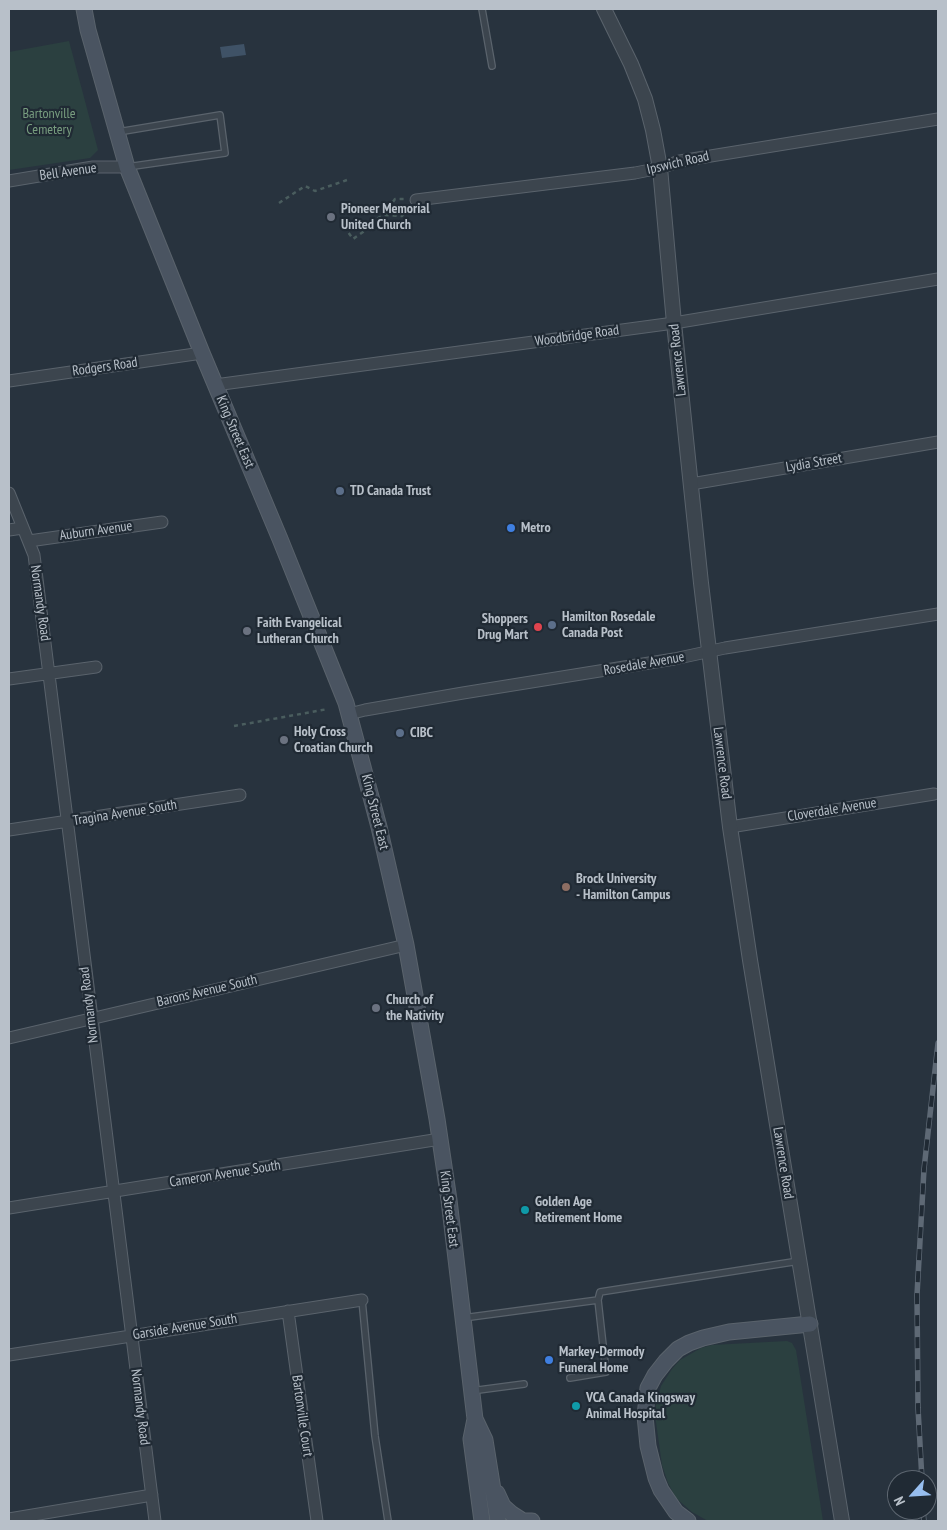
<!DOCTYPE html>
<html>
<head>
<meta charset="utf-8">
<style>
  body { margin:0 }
  #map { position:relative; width:947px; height:1530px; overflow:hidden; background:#28333e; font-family:"PT Sans Narrow",sans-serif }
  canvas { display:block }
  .frame { position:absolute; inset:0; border:10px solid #b8c0c9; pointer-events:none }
  .north { position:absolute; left:887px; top:1470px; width:50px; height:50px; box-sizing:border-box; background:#202a34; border:1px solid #5d6670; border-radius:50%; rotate:244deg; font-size:14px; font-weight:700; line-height:20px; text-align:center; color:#b8c0c9 }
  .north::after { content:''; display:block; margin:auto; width:18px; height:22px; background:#97beef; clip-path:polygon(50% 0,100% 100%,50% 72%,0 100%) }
</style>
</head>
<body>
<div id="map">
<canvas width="947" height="1530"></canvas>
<div class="frame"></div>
<div class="north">N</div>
</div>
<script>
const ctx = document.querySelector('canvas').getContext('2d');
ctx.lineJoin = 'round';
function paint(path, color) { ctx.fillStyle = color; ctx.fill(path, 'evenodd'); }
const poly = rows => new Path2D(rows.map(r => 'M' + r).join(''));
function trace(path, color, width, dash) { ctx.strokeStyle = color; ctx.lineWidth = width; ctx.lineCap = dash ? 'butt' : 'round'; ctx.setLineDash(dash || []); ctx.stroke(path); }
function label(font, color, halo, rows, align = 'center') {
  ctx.font = font + ' "PT Sans Narrow",sans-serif'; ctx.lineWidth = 4.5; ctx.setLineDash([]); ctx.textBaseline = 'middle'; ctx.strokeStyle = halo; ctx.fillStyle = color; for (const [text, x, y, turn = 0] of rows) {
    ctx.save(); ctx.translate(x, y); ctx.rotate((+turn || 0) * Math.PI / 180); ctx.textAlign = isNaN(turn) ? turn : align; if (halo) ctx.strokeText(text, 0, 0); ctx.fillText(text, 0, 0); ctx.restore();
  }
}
paint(poly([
  [69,41,98,150,90,158,9,170,9,52],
  [787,1341,792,1343,796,1350,823,1521,708,1521,692,1512,676,1498,668,1483,662,1465,655,1415,656,1405,661,1386,672,1369,680,1360,701,1348,712,1345]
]), '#2b4040');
paint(poly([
  [244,44,246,55,222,58,220,47]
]), '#3f5266');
const service = poly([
  [482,9,492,66],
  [118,132,220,115,225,153,127,167],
  [362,1300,375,1436,388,1521],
  [463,1318,598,1300],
  [570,1378,606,1372,598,1300,600,1292,799,1261],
  [471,1391,524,1384]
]);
const minor = poly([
  [9,181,93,167,127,167],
  [416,200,635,173,660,168,680,161,938,119],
  [9,381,202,353],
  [215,385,674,323,938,279],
  [691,484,938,442],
  [9,493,34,555,155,1521],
  [9,530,23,528],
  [29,541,162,522],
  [9,679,96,667],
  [349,714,365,710,463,693,674,659,725,648,938,614],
  [730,827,934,794],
  [9,830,240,795],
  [9,1038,406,945],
  [9,1208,440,1139],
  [288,1311,317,1521],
  [9,1355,362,1300],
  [9,1519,152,1495]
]);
const tertiary = poly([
  [604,9,631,64,645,99,653,130,660,168,674,323,701,583,730,827,750,960,842,1521]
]);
const secondary = poly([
  [84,9,88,30,127,167,202,353,280,539,346,703,379,827,406,945,437,1119,449,1200,475,1419,471,1439,482,1521],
  [475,1419,485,1440,498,1521],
  [497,1493,503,1506,512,1514,523,1521,532,1521],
  [688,1521,676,1512,661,1490,656,1478,648,1446,645,1416,648,1388,655,1375,666,1361,678,1349,689,1343,703,1338,729,1332,810,1324]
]);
trace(service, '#5a636c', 8);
trace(minor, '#5a636c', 13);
trace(tertiary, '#5a636c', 16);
trace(secondary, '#5a636c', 17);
trace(poly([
  [279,203,305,186,315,191,350,179],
  [384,215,395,199,404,199],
  [370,222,345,228,353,239,363,232,370,222,384,215,402,216,408,209],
  [234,726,328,709]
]), '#4a5d5e', 2.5, [4, 4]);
trace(service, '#3c454e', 5.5);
trace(minor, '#3c454e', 11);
trace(tertiary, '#3c454e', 14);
trace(secondary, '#4a5461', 15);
const rail = poly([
  [922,1480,918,1408,917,1295,924,1169,938,1043],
  [923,1510,924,1521]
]);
trace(rail, '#5e6975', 5.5);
trace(rail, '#202a34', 4, [11]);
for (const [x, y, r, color] of [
  [331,217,5,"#6b7280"],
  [340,491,5,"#5c6f8a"],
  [511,528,5,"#3f7fe0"],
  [552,625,5,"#5c6f8a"],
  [538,627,5,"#e0444e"],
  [247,631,5,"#6b7280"],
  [400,733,5,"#5c6f8a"],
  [284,740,5,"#6b7280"],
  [566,887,5,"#8d6e63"],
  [376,1008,5,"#6b7280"],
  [525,1210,5,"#0f9aa8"],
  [549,1360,5,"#3f7fe0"],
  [576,1406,5,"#0f9aa8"]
]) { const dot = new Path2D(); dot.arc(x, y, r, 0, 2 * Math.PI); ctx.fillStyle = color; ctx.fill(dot); trace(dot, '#202a34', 2); }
label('14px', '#789d7f', '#202a34', [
  ["Bartonville",49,114],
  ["Cemetery",49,130]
]);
label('14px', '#b8c0c9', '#202a34', [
  ["Ipswich Road",678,163,-13],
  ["Bell Avenue",68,172,-8],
  ["Woodbridge Road",577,336,-8],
  ["Lawrence Road",678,360,-96],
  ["Rodgers Road",105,367,-8],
  ["King Street East",235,432,67],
  ["Lydia Street",814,463,-10],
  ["Auburn Avenue",96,531,-8],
  ["Normandy Road",40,603,82],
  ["Rosedale Avenue",644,664,-10],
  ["Lawrence Road",722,763,83],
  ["Cloverdale Avenue",832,810,-9],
  ["King Street East",375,812,76],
  ["Tragina Avenue South",125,813,-9],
  ["Barons Avenue South",207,991,-13],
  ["Normandy Road",89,1005,-97],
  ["Lawrence Road",783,1163,81],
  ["Cameron Avenue South",225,1174,-9],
  ["King Street East",449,1209,83],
  ["Garside Avenue South",185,1327,-9],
  ["Normandy Road",140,1407,83],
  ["Bartonville Court",302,1416,82]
]);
label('bold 14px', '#b8c0c9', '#202a34', [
  ["Pioneer Memorial",341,209],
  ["United Church",341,225],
  ["TD Canada Trust",350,491],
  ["Metro",521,528],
  ["Hamilton Rosedale",562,617],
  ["Canada Post",562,633],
  ["Shoppers",528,619,"right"],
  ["Drug Mart",528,635,"right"],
  ["Faith Evangelical",257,623],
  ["Lutheran Church",257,639],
  ["Holy Cross",294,732],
  ["Croatian Church",294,748],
  ["CIBC",410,733],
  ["Brock University",576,879],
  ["- Hamilton Campus",576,895],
  ["Church of",386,1000],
  ["the Nativity",386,1016],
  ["Golden Age",535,1202],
  ["Retirement Home",535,1218],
  ["Markey-Dermody",559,1352],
  ["Funeral Home",559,1368],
  ["VCA Canada Kingsway",586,1398],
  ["Animal Hospital",586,1414]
], 'left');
</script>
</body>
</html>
